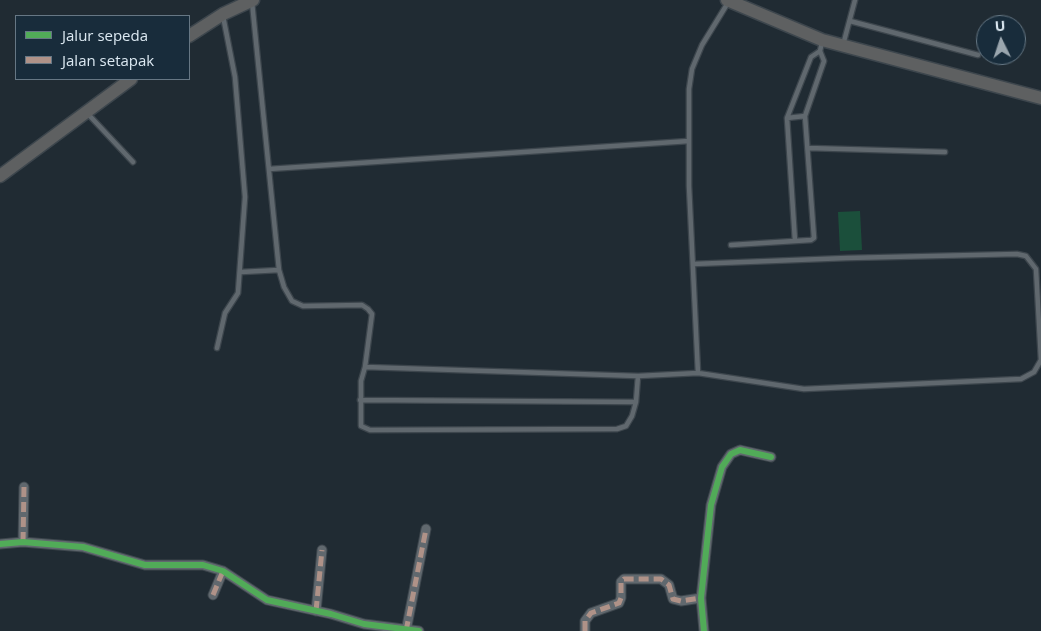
<!DOCTYPE html>
<html>
<head>
<meta charset="utf-8">
<style>
  body { margin:0 }
  #map { position:relative; width:1041px; height:631px; overflow:hidden; background:#202b33; font-family:"Open Sans",sans-serif }
  canvas { display:block }
  .legend { position:absolute; left:15px; top:15px; width:175px; height:65px; box-sizing:border-box; background:#182c3b; border:1px solid #667784; margin:0; padding:6px 9px; list-style:none; font-size:15px; color:#dbe8f1 }
  .legend li { display:flex; align-items:center; gap:10px; height:25px }
  .legend b { width:25px; border:1px solid #667784 }
  .north { position:absolute; left:976px; top:15px; width:50px; height:50px; box-sizing:border-box; background:#182c3b; border:1px solid #667784; border-radius:50%; rotate:356deg; font-size:14px; font-weight:700; line-height:20px; text-align:center; color:#dbe8f1 }
  .north::after { content:''; display:block; margin:auto; width:18px; height:22px; background:#9aa6ae; clip-path:polygon(50% 0,100% 100%,50% 72%,0 100%) }
</style>
</head>
<body>
<div id="map">
<canvas width="1041" height="631"></canvas>
<ul class="legend">
<li><b style="height:6px;background:#51ab58"></b>Jalur sepeda</li>
<li><b style="height:6px;background:#af9288"></b>Jalan setapak</li>
</ul>
<div class="north">U</div>
</div>
<script>
const ctx = document.querySelector('canvas').getContext('2d');
ctx.lineJoin = 'round';
function paint(path, color) { ctx.fillStyle = color; ctx.fill(path, 'evenodd'); }
const poly = rows => new Path2D(rows.map(r => 'M' + r).join(''));
function trace(path, color, width, dash) { ctx.strokeStyle = color; ctx.lineWidth = width; ctx.lineCap = dash ? 'butt' : 'round'; ctx.setLineDash(dash || []); ctx.stroke(path); }
paint(poly([
  [860,211,862,250,840,251,838,212]
]), '#1b4f3b');
const service = poly([
  [252,2,279,270,284,287,292,301,303,306,362,305,368,309,372,314,365,367,638,376,698,373,689,186,689,89,692,69,702,45,729,1],
  [850,21,978,55],
  [843,45,855,0],
  [88,114,133,162],
  [787,118,805,116],
  [808,148,945,152],
  [269,169,689,141],
  [795,241,787,118,811,57,820,51],
  [731,245,811,240,814,238,805,116,824,61,820,51,822,42],
  [693,264,847,258,1017,254,1026,256,1036,269,1041,360,1034,372,1021,379,804,389,698,373],
  [241,272,279,270],
  [217,348,225,313,238,293,245,197,235,77,223,16],
  [365,367,361,381,361,426,370,430,617,429,626,426,632,416,636,402,638,376],
  [360,400,636,402]
]);
const minor = poly([
  [23,542,24,487],
  [0,544,23,542,83,547,145,565,203,565,223,571,267,600,331,614,364,624,419,631],
  [213,595,223,571],
  [316,611,322,550],
  [406,631,426,529],
  [585,631,585,621,591,613,619,603,621,598,621,582,624,579,661,579,669,585,673,599,681,601,701,598],
  [704,631,701,598,711,505,722,467,731,454,740,450,771,457]
]);
const primary = poly([
  [727,0,822,40,1041,98],
  [189,36,223,14,253,0],
  [0,176,131,79]
]);
trace(service, '#3d464d', 7);
trace(minor, '#3d464d', 11);
trace(primary, '#3d464d', 15);
trace(service, '#60686e', 4.5);
trace(minor, '#60686e', 9);
trace(primary, '#5e6061', 12);
trace(poly([
  [23,542,24,487],
  [213,595,223,571],
  [316,611,322,550],
  [406,631,426,529],
  [585,631,585,621,591,613,619,603,621,598,621,582,624,579,661,579,669,585,673,599,681,601,701,598]
]), '#af9288', 5, [10, 5]);
trace(poly([
  [0,544,23,542,83,547,145,565,203,565,223,571,267,600,331,614,364,624,419,631],
  [704,631,701,598,711,505,722,467,731,454,740,450,771,457]
]), '#51ab58', 6);
</script>
</body>
</html>
